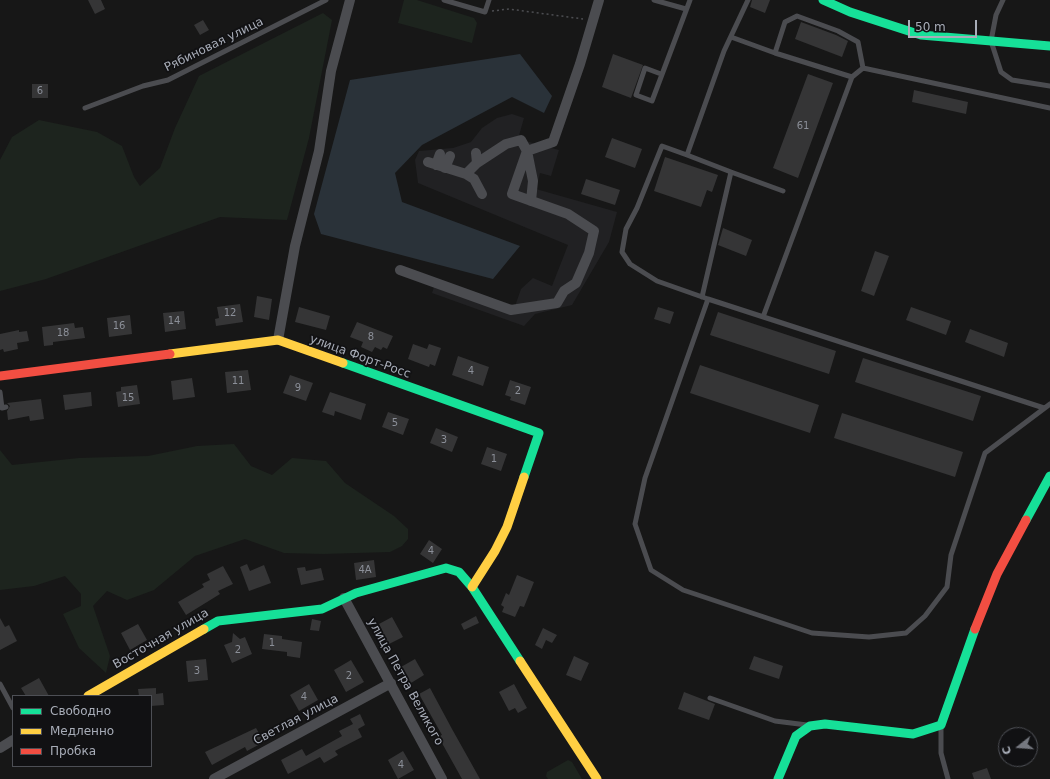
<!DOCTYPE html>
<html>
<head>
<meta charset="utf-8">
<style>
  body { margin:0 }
  #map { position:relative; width:1050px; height:779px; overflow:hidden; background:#171717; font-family:"DejaVu Sans",sans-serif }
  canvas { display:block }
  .legend { position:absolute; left:12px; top:695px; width:140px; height:72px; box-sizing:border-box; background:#111113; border:1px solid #4d4f55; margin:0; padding:5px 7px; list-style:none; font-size:12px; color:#a8adb8 }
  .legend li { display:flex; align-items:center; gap:8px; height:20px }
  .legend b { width:20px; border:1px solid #4d4f55 }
  .north { position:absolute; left:998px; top:727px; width:40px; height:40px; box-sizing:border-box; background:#111113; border:1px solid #4d4f55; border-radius:50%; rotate:253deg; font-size:11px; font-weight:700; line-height:16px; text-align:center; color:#a8adb8 }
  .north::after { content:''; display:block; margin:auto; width:14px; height:18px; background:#757880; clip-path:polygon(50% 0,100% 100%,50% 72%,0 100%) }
  .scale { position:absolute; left:908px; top:20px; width:69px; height:18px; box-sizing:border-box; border:2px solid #a8adb8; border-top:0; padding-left:5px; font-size:12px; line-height:14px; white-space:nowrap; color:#a8adb8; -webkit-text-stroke:3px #111113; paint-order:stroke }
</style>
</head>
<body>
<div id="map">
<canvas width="1050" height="779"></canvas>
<ul class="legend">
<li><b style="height:5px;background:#16e098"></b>Свободно</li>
<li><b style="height:5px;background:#ffcf43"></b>Медленно</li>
<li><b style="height:5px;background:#f24e42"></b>Пробка</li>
</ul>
<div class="north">С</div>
<div class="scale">50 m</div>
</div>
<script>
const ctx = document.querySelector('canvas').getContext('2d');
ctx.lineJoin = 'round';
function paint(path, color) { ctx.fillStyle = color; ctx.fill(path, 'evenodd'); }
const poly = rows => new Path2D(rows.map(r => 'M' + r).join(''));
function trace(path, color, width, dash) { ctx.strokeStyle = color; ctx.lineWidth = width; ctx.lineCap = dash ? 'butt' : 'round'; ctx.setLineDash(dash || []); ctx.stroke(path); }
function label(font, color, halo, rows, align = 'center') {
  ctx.font = font + ' "DejaVu Sans",sans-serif'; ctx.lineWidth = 3.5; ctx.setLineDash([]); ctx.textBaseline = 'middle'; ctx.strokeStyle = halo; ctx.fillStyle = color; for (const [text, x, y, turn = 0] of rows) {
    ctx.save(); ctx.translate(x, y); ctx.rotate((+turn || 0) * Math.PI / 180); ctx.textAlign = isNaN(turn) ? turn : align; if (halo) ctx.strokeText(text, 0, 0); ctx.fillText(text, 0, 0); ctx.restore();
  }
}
paint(poly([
  [512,114,524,118,518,139,559,150,551,176,540,173,536,189,617,212,609,242,572,305,535,314,524,326,432,293,436,281,514,309,521,289,533,278,552,286,568,245,418,183,415,160,419,151,453,148,471,142,482,128,497,118]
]), '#212123');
paint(poly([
  [404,0,417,0,474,18,477,23,472,43,398,23],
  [323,13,332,20,309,138,287,220,220,217,46,279,0,291,0,160,12,137,39,120,97,132,122,146,134,177,140,186,160,168,175,128,199,76],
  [234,444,251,466,272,475,292,458,326,461,345,483,394,516,408,529,408,539,402,546,390,552,323,554,284,553,245,539,195,556,154,590,127,600,107,591,93,606,110,656,106,673,79,648,63,614,81,606,81,594,65,576,34,586,0,590,0,450,12,465,79,458,148,456,197,446],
  [568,760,572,762,582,779,548,779,546,776,547,772]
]), '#1d241e');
paint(poly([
  [520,54,552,96,544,113,512,97,422,145,395,173,402,202,520,246,493,279,321,234,314,214,350,80]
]), '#2a3239');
paint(poly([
  [88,0,101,0,105,9,95,14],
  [752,0,770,0,765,13,750,7],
  [203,20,209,30,200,35,194,25],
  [801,22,836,35,848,41,842,57,795,39],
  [613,54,643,65,631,98,602,87],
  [808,74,833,83,798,178,773,168],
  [32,84,48,84,48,98,32,98],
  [914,90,968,102,966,114,912,102],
  [612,138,642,149,635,168,605,157],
  [665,157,718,175,712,192,707,190,701,207,654,191],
  [586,179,620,190,615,205,581,194],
  [723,228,752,240,746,256,718,245],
  [875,251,889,256,874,296,861,291],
  [257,296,272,299,269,320,254,317],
  [240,304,243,322,216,326,215,319,219,318,217,307],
  [299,307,330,316,326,330,295,322],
  [658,307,674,312,670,324,654,319],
  [911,307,951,321,946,335,906,320],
  [184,311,186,329,165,332,163,313],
  [718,312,836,351,829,374,710,335],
  [130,315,132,334,109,337,107,318],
  [357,322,393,336,387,349,383,347,381,350,375,347,372,352,361,347,363,342,350,337],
  [74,323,75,328,83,327,85,338,53,342,53,345,44,346,42,327],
  [970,329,1008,343,1004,357,965,342],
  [19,330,19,332,27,331,29,341,17,343,18,349,4,352,3,349,0,350,0,334],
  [413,344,427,349,429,344,441,348,435,366,430,364,429,367,408,359],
  [458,356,489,367,483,386,452,375],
  [863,358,981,396,973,421,855,382],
  [700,365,819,405,810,433,690,393],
  [248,370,251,390,227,393,225,372],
  [290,375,313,383,306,401,283,393],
  [192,378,195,397,173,400,171,381],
  [510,380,531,387,525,405,510,400,511,397,505,395],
  [137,385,140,404,118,407,116,392,121,391,121,387],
  [91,392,92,406,65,410,63,395],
  [330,392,366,404,361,420,335,411,334,416,322,412],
  [41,399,44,419,30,421,29,416,8,420,7,411,10,406,7,403],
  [388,412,409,419,403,435,382,427],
  [842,413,963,452,955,477,834,438],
  [436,428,458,437,452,452,430,443],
  [487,447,507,454,501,471,481,464],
  [429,540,442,549,433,563,420,554],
  [374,560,376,577,356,580,354,563],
  [247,564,250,571,264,565,271,583,249,591,240,567],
  [223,566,233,584,218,591,220,594,186,615,178,602,204,587,202,584,210,580,207,574],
  [305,567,306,571,321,568,324,580,301,585,297,568],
  [517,575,534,582,524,607,520,606,515,617,502,612,504,607,501,605,506,593,509,595],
  [476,616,479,623,464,630,461,624],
  [392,617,403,637,389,644,388,641,384,643,378,631,382,630,379,624],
  [0,618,5,627,9,625,17,641,0,650],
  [312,619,321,621,319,631,310,630],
  [138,624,147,640,130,650,121,633],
  [543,628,557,635,552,643,546,640,542,649,535,645],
  [233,633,240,639,245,637,252,654,232,663,224,645,232,642],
  [264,634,282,636,282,639,302,642,300,658,287,656,287,652,262,649],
  [574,656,589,663,581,681,566,675],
  [754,656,783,666,779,679,749,669],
  [206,659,208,680,188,682,186,661],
  [415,659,424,675,411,683,401,667],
  [351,660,364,682,346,692,334,670],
  [39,678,49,696,26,696,21,688],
  [309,684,318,700,299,711,290,695],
  [514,684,527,708,518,713,515,708,509,711,499,692],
  [156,688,156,694,163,693,164,705,151,706,151,696,139,696,138,689],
  [430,688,452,729,480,779,462,779,438,736,442,735,419,694],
  [684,692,715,704,709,720,678,709],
  [360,714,365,725,358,729,362,737,335,751,338,755,324,763,320,757,288,774,281,760,302,749,306,756,342,736,339,731,353,724,350,719],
  [256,728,264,742,247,751,245,747,212,765,205,752],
  [403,751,414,770,398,779,388,760],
  [987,768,991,779,974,779,972,773]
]), '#353536');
trace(poly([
  [492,11,509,9,583,19]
]), '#4d4e52', 1.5, [2, 3]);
trace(poly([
  [444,0,485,12,489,0],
  [654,0,686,9],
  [748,0,724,51,687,155,662,146,637,208,626,229,622,252,630,264,657,281,708,299,645,478,635,524,651,570,683,590,812,633,869,637,906,633,925,616,947,587,951,555,985,453,1050,404],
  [1003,0,996,15,991,41,1001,72,1012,80,1050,86],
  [731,37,775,53,785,22,797,16,838,31,858,42,863,68,1050,108],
  [775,53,852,77],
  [661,74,645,68,636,95,652,101,690,0],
  [85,108,143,86,168,80,326,0],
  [687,155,731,172,702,297],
  [731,172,783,191],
  [708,299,1044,408],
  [763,317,852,77,863,68],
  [0,392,2,408,6,407],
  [0,684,13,708],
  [710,698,775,721,807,725],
  [941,726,941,753,948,779]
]), '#4b4c50', 5);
trace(poly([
  [527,151,533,181,531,201],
  [476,153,477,163],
  [428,162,466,174,477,163,506,144,521,140,527,151,553,142,580,64,599,0],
  [436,165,440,154],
  [445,168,450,156],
  [466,174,474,179,482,194],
  [400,270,511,310,557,303,564,291,576,283,589,253,594,231,568,214,512,194,527,151],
  [278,340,295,246,319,151,331,71,350,0],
  [344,598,442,779],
  [0,748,13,740],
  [214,779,391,683]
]), '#4b4c50', 10);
trace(poly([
  [823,0,850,12,921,35,1050,46],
  [343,363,539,433,524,477],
  [1026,520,1050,476],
  [204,629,218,621,322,609,356,593,446,568,459,572,472,587,520,661],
  [778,779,796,736,810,726,825,724,913,734,941,725,975,629]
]), '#16e098', 9);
trace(poly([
  [170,354,278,340,343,363],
  [472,587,495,551,507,527,524,477],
  [520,661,597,779],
  [88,696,204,629]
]), '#ffcf43', 9);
trace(poly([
  [0,376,170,354],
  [975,629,997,574,1026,520]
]), '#f24e42', 9);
label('10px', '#8b8f98', null, [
  ["6",40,91],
  ["61",803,126],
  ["12",230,313],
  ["14",174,321],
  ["16",119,326],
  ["18",63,333],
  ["8",371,337],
  ["4",471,371],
  ["11",238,381],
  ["9",298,388],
  ["2",518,391],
  ["15",128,398],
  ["5",395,423],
  ["3",444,440],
  ["1",494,459],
  ["4",431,551],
  ["4А",365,570],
  ["1",272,643],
  ["2",238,650],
  ["3",197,671],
  ["2",349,676],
  ["4",304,697],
  ["4",401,765]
]);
label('12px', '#a8adb8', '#111113', [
  ["Рябиновая улица",214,45,-26],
  ["улица Форт-Росс",360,357,20],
  ["Восточная улица",161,639,-30],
  ["улица Петра Великого",405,682,61],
  ["Светлая улица",296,720,-28]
]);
</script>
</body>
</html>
